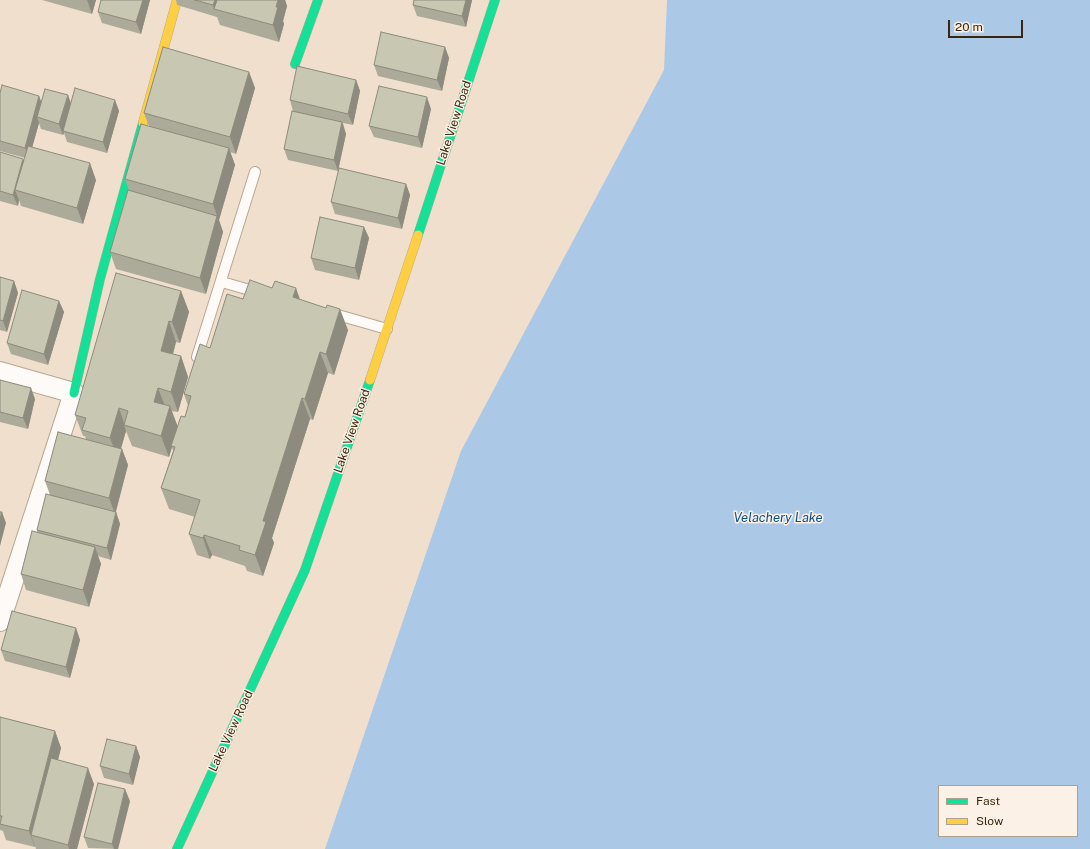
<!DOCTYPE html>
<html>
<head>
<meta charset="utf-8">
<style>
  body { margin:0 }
  #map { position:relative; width:1090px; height:849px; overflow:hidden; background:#f0dfcc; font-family:"Public Sans",sans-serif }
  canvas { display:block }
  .legend { position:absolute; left:938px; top:785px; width:140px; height:52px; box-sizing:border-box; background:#fcf1e6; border:1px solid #aea08f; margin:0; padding:5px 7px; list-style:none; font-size:12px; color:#39260c }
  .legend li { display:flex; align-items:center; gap:8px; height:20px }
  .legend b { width:20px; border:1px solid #aea08f }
  .scale { position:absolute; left:948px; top:20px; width:75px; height:18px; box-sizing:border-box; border:2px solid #39260c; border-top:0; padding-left:5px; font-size:12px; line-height:14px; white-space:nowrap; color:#39260c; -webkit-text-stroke:3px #fcf1e6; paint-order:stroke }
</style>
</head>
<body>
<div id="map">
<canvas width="1090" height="849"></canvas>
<ul class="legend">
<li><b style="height:5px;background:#16e098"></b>Fast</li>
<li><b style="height:5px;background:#ffcf43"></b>Slow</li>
</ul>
<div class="scale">20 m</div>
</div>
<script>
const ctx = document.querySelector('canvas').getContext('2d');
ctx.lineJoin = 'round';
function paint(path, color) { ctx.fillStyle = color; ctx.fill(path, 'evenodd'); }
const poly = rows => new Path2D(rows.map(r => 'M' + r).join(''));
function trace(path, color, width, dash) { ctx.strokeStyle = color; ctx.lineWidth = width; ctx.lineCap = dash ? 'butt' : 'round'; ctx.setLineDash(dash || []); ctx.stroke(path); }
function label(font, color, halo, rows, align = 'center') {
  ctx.font = font + ' "Public Sans",sans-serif'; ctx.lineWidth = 3; ctx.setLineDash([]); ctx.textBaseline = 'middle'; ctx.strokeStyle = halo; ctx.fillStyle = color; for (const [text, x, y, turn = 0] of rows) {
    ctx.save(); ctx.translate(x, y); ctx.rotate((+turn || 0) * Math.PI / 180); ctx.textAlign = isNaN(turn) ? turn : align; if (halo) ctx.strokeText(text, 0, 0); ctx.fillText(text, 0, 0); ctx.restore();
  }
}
paint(poly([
  [667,0,1090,0,1090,849,325,849,461,451,664,70],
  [939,786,1077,786,1077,836,939,836]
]), '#abc8e7');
const lane = poly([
  [222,282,260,293],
  [331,313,387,329],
  [197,357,255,172]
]);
const street = poly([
  [0,372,74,393,0,621]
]);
const fast = poly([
  [295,64,318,0],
  [418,235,495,0],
  [74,393,100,279,143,123],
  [177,849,305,570,370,380]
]);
const slow = poly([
  [143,123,177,0],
  [370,380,418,235]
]);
trace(lane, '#b7a793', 12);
trace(street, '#b7a793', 22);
trace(fast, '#b7a793', 10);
trace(slow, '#b7a793', 10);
trace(lane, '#fdfaf7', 10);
trace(street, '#fdfaf7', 20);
trace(fast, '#16e098', 9);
trace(slow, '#ffcf43', 9);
paint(poly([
  [42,0,96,0,92,14],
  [101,0,150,0,141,34,102,23,98,12],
  [176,0,285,0,287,6,283,21,284,24,279,42,220,25,217,17,177,5],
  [414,0,472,0,466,27,417,16,413,5],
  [445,47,449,58,442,91,378,76,374,65],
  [249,72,255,88,236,154,230,152,235,165,219,220,223,232,206,294,116,269,110,252,129,190,125,179,149,126,144,113],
  [356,80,360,91,353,125,343,123,346,134,338,171,288,160,284,149,293,111,290,100],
  [0,93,39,96,41,101,68,95,70,103,115,100,119,111,107,153,67,142,64,133,63,135,41,129,39,123,32,147,96,180,83,224,21,206,19,200,18,206,0,201,0,152,23,159,24,160,25,158,0,151],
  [431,109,422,148,374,137,369,126],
  [406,184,410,195,402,229,335,214,331,202],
  [364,227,369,238,359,280,315,270,311,258],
  [0,277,14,281,18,293,7,332,0,330],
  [181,291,189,312,180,343,176,342,173,354,181,356,188,377,178,412,171,411,177,427,185,417,188,406,184,394,210,348,243,299,300,300,348,330,334,375,328,373,313,420,310,419,272,538,274,543,263,576,247,571,245,566,212,555,210,559,197,555,189,534,195,517,169,509,161,488,173,451,172,447,169,457,132,446,126,431,121,448,122,449,128,465,116,512,120,524,111,560,98,556,101,564,89,607,26,590,21,574,37,532,37,530,50,495,45,481,86,439,85,436,83,436,75,415],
  [59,301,64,312,48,365,11,354,7,343],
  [0,380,35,399,28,429,0,422],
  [76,628,80,640,70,678,5,661,1,650],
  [0,717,55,731,61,748,58,760,94,784,77,849,36,849,35,846,35,847,6,840,3,831,0,830],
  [136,746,140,757,133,785,104,778,100,766],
  [130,801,118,849,88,848,84,837]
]), '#acab99');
paint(poly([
  [87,0,96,0,92,14],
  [143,0,150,0,141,34,136,22],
  [215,0,222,0,214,9,213,5],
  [278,0,285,0,287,6,283,21,284,24,279,42,273,25],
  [466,0,472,0,466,27,462,16],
  [445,47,449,58,442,91,437,80],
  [249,72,255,88,236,154,230,137],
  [356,80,360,91,353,125,348,114],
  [68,95,72,106,63,131,64,133,63,135,59,124],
  [39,96,43,107,37,117,39,123,29,159,25,148],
  [427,97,431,109,422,148,418,137],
  [115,100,119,111,107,153,103,142],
  [342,122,346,134,338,171,334,160],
  [229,148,235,165,219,220,223,232,206,294,200,278,217,216,213,204],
  [23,159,28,170,15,190,19,200,18,206,13,195],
  [90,163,96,180,83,224,77,208],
  [406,184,410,195,402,229,398,218],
  [364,227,369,238,359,280,355,268],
  [14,281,18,293,7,332,3,321],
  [296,288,303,308,293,297],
  [181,291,189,312,180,343,172,322],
  [59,301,64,312,48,365,44,354],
  [340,309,348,330,334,375,326,354],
  [169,321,176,342,168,372,161,351],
  [320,352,328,373,313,420,305,399],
  [181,356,188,377,178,412,171,392],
  [31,388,35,399,28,429,23,418],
  [158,388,166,409,154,402],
  [302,398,310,419,272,538,274,543,263,576,255,555,263,521],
  [170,406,178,427,171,446,172,447,169,457,161,436],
  [119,408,125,426,124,425,126,431,118,459,110,438],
  [122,449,128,465,115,514,109,498],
  [2,512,6,523,0,546,0,519],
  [116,512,120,524,111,560,107,548],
  [204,535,212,555,210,559,203,538],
  [95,547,101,564,89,607,83,590],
  [76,628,80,640,70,678,66,667],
  [55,731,61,748,38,837,31,835,35,846,35,847,29,831],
  [136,746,140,757,133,785,129,774],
  [88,768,94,784,77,849,69,849,68,845],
  [125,789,130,801,118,849,114,849,112,844]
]), '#8c8b7d');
const building = poly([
  [101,0,143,0,136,22,98,12,101,0],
  [195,0,215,0,213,5,195,0],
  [217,0,278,0,276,7,278,7,273,25,214,9,217,0],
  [414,0,466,0,462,16,413,5,414,0],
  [381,32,445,47,437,80,374,65,381,32],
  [163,47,249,72,230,137,144,113,163,47],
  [297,66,356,80,348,114,290,100,297,66],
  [2,85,39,96,25,148,0,141,0,93,2,85],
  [379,86,427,97,418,137,369,126,379,86],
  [75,88,115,100,103,142,63,131,75,88],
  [45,89,68,95,59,124,37,117,45,89],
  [292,111,342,122,334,160,284,149,292,111],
  [141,124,229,148,213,204,125,179,141,124],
  [28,146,90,163,77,208,15,190,28,146],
  [0,152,23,159,13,195,0,191,0,152],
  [339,168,406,184,398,218,331,202,339,168],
  [128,190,217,216,200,278,110,252,128,190],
  [320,217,364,227,355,268,311,258,320,217],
  [116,273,181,291,172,322,169,321,161,351,181,356,171,392,158,388,154,402,170,406,161,436,124,425,128,411,119,408,110,438,82,430,86,418,75,415,116,273],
  [0,277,14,281,3,321,0,320,0,277],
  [250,280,272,288,275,281,296,288,293,297,326,308,327,305,340,309,326,354,320,352,305,399,302,398,263,521,266,522,255,555,239,550,240,546,204,535,203,538,189,534,200,500,161,488,175,447,171,446,181,416,185,417,191,396,184,394,200,344,210,348,227,294,243,299,250,280],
  [22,290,59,301,44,354,7,343,22,290],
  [0,380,31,388,23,418,0,412,0,380],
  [58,432,122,449,109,498,45,481,58,432],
  [46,494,116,512,107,548,37,530,46,494],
  [0,512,2,512,0,519,0,512],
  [32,531,95,547,83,590,21,574,32,531],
  [12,611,76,628,66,667,1,650,12,611],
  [0,717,55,731,29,831,0,824,2,816,0,816,0,717],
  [107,739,136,746,129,774,100,766,107,739],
  [51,758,88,768,68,845,31,835,51,758],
  [98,783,125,789,112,844,84,837,98,783]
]);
paint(building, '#c8c7b2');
trace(building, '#8c8b7d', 1);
label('12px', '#39260c', '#fcf1e6', [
  ["Lake View Road",454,123,-72],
  ["Lake View Road",352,431,-71],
  ["Lake View Road",231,731,-65]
]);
label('italic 13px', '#0a4f89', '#fcf1e6', [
  ["Velachery Lake",778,518]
]);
</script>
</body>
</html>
